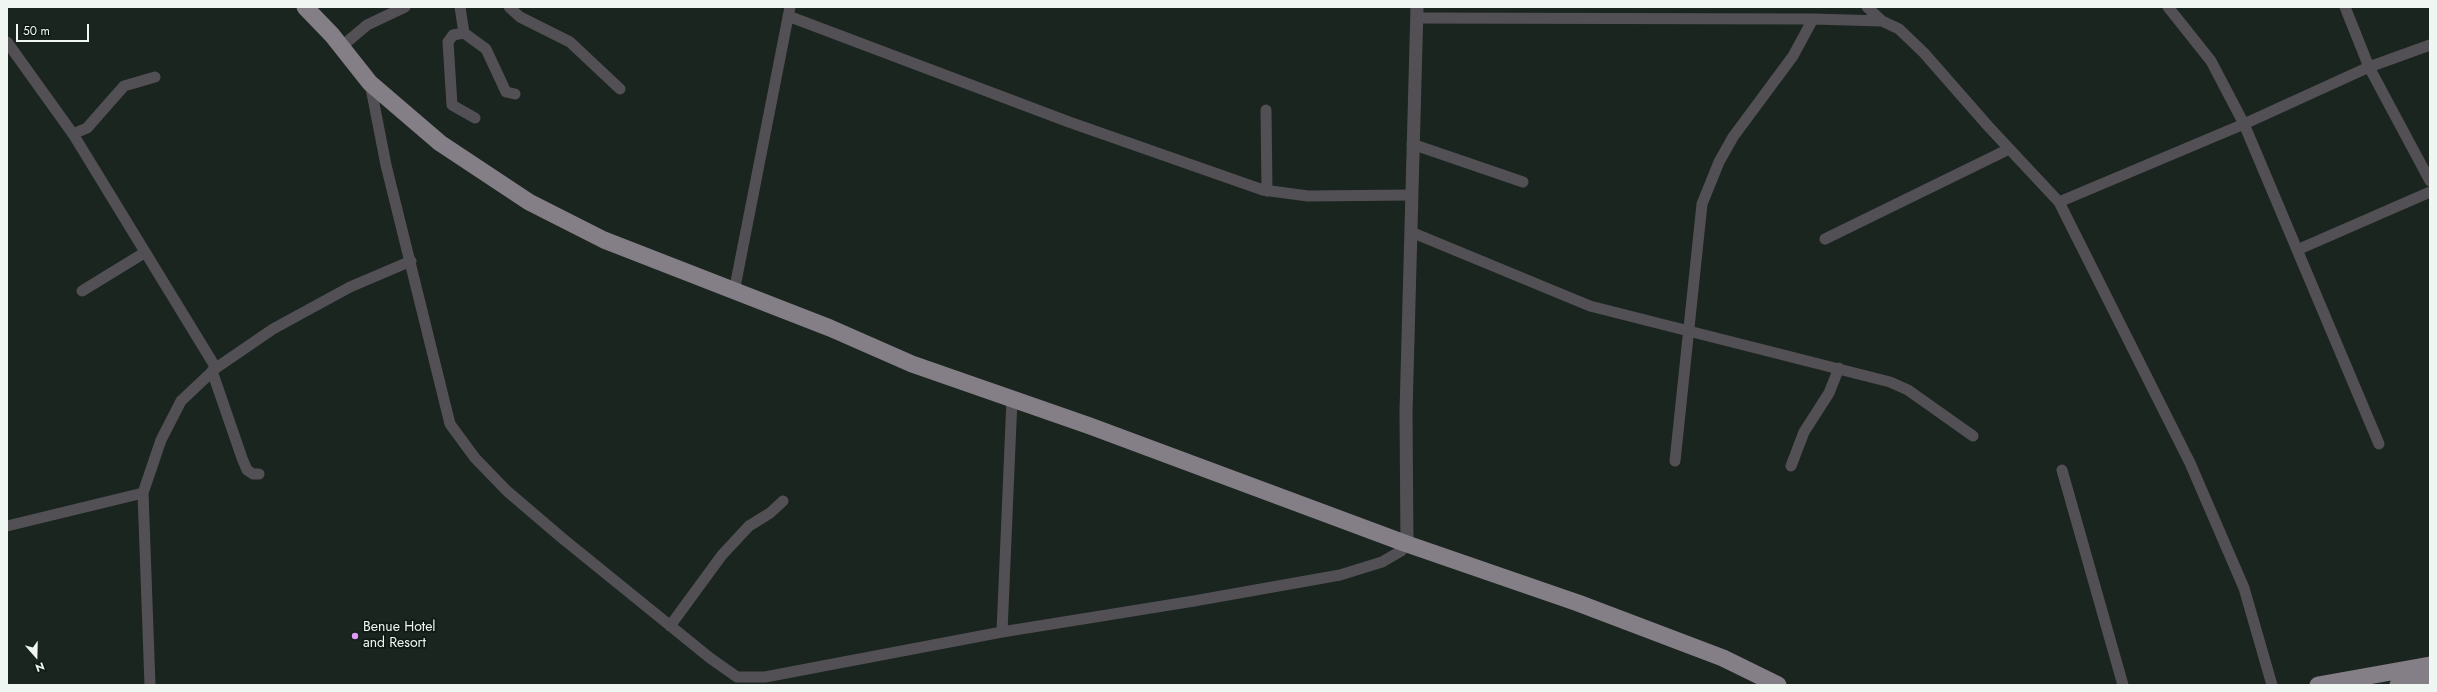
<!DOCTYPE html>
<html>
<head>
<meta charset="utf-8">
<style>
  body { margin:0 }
  #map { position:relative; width:2437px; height:692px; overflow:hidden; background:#1b251f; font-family:Jost,sans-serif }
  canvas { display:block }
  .frame { position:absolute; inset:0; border:8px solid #f0f7f3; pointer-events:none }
  .north { position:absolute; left:16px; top:636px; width:40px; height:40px; -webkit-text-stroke:3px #111b15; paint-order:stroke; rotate:160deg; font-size:11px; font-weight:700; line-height:16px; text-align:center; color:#f0f7f3 }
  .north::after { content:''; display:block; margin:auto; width:14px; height:18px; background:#f0f7f3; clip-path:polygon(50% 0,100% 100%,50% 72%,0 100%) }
  .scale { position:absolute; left:16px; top:24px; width:73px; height:18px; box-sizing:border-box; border:2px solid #f0f7f3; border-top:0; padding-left:5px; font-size:12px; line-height:14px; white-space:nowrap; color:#f0f7f3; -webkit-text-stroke:3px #111b15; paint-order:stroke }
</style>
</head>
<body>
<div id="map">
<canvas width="2437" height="692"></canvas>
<div class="frame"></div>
<div class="north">N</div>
<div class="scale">50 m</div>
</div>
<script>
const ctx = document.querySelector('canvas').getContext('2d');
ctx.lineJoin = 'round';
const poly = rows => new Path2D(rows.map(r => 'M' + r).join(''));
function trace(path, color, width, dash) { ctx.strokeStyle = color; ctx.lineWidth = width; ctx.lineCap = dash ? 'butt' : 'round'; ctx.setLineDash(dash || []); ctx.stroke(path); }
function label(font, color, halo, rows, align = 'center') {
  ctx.font = font + ' Jost,sans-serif'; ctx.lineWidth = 4; ctx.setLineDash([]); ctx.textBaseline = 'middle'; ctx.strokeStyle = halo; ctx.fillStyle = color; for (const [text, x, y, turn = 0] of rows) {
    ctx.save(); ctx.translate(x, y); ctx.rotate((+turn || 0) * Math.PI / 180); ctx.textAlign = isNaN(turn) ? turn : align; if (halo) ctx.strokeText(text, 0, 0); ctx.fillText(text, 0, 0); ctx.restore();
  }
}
trace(poly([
  [460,7,464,33],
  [509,7,520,17,570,42,620,89],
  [1867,7,1882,21],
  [2168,7,2211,61,2244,124,2379,444],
  [2345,7,2369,67,2430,181],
  [788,16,1069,122,1263,190,1308,196,1411,195],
  [1417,18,1813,19,1882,21,1899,29,1924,53,1988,126,2059,202,2190,463,2244,588,2272,685],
  [7,42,73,134,216,368],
  [341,47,367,25,405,7],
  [370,83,386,165,450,424,475,458,507,491,562,538,710,658,737,677,765,677,1002,632,1194,601,1340,575,1382,562,1401,551,1407,544],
  [1266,110,1267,191],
  [475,118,452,105,448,42,453,35,464,33,486,49,506,92,515,94],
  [73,134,87,128,124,86,155,77],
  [1412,144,1523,182],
  [2059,202,2244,124,2369,67,2430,45],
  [1411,232,1590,306,1890,382,1908,390,1973,436],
  [1825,239,2009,149],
  [2297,250,2430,192],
  [82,291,144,253],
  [734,292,790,7],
  [212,371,242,458,247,470,253,474,259,474],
  [1675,461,1702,204,1719,162,1733,137,1793,56,1813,19],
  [1791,466,1804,432,1829,393,1839,368],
  [2062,470,2123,685],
  [7,526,143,493],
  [670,626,722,555,749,526,770,513,783,501],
  [1002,632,1012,399],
  [150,685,143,493,161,440,181,401,216,368,273,329,350,287,411,261]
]), '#535055', 11);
trace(poly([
  [1407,544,1406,412,1417,7]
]), '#535055', 13);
trace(poly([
  [305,7,332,35,370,83,440,143,529,202,604,240,830,328,912,364,1090,426,1407,544,1578,603,1723,658,1778,685],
  [2318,685,2430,665],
  [2398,685,2430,679]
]), '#847e87', 17);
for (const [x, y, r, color] of [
  [355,636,4,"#da9af6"]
]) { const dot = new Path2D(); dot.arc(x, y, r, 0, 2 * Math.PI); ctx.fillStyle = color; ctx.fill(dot); trace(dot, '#111b15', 1.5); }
label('14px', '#f0f7f3', '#111b15', [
  ["Benue Hotel",363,628],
  ["and Resort",363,644]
], 'left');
</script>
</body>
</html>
